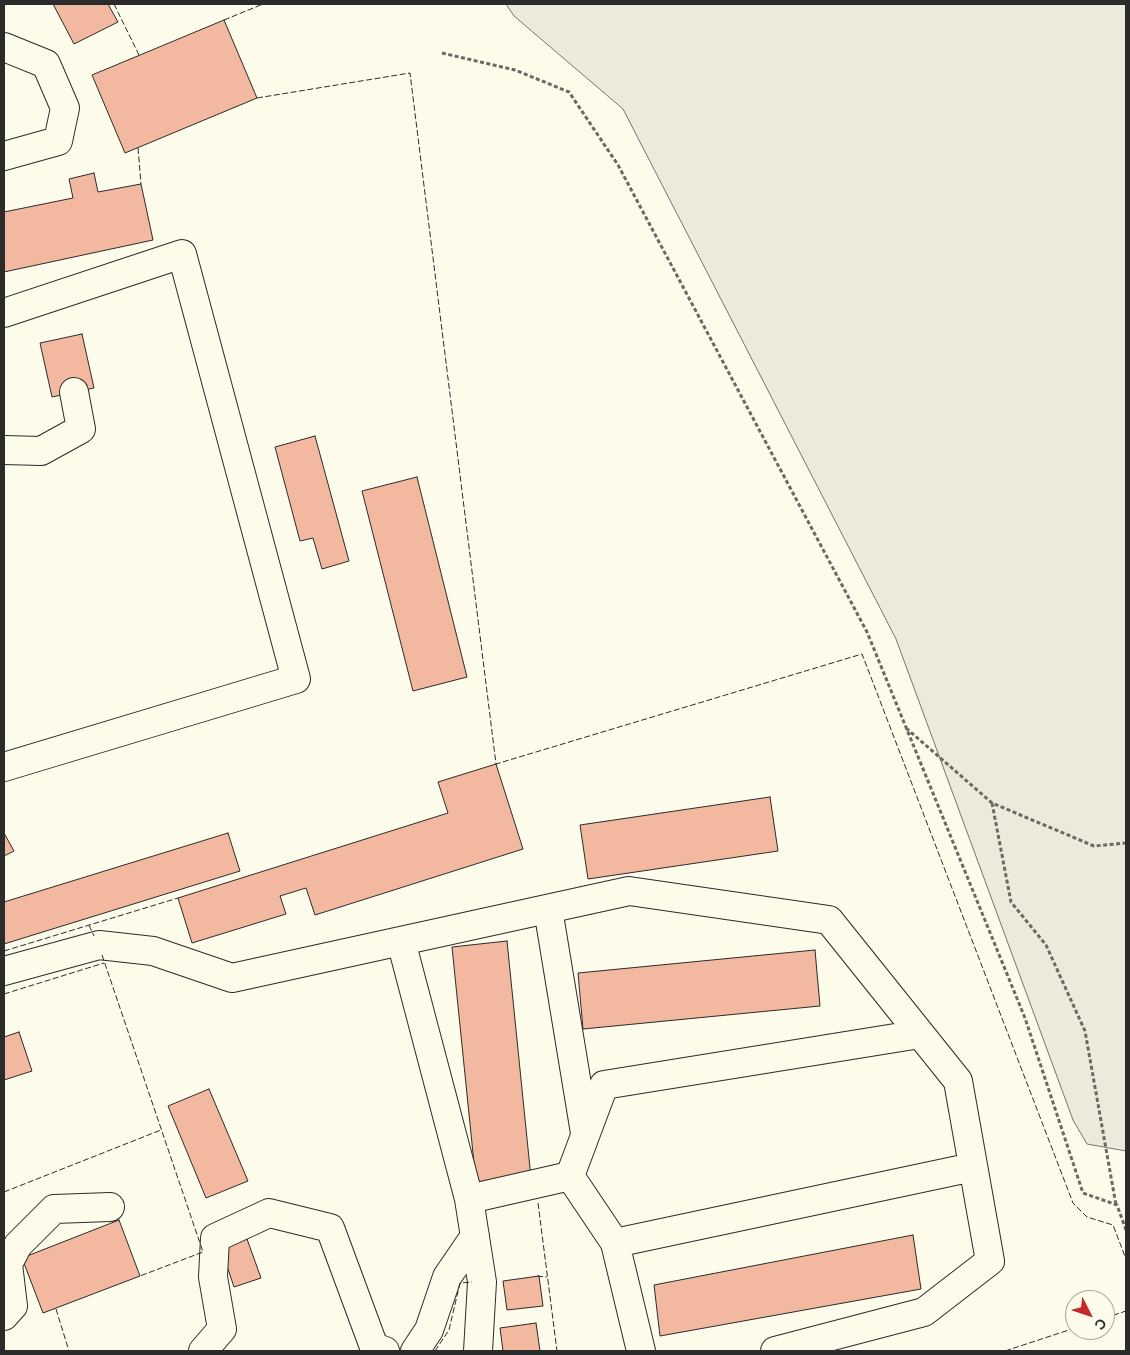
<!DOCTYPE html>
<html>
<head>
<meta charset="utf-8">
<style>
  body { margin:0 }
  #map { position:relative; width:1130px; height:1355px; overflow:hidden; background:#fdfbea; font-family:Raleway,sans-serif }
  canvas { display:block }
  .frame { position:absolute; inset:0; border:5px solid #2b2b2b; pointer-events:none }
  .north { position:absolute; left:1065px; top:1290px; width:50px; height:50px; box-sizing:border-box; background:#fdfbea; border:1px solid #a9a89e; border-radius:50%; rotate:131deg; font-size:14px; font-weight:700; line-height:20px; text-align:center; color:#2b2b2b }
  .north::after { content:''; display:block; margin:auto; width:18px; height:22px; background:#c62828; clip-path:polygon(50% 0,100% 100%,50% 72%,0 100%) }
</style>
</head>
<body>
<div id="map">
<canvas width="1130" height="1355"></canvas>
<div class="frame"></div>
<div class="north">С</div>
</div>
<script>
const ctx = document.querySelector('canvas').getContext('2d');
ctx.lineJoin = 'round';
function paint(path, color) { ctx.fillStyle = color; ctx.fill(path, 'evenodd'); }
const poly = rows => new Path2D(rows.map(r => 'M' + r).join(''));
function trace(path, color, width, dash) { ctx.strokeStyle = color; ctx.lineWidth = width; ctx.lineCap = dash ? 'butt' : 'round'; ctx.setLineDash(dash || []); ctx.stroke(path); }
const green = poly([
  [506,4,1126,4,1126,1151,1087,1144,1073,1120,896,639,623,109,514,16,506,4]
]);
paint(green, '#ecebdb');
trace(green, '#74746e', 1);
const building = poly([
  [53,4,108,4,118,22,74,44,53,4],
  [224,20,257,98,125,153,92,75,224,20],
  [94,173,98,192,141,184,153,240,4,272,4,212,73,198,69,179,94,173],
  [82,334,94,388,52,397,40,343,82,334],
  [315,436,349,561,322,569,313,538,300,541,275,447,315,436],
  [417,477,467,677,413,691,362,491,417,477],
  [496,764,523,849,315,915,306,888,280,896,286,914,192,943,178,898,448,813,438,782,496,764],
  [770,797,778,851,588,879,580,825,770,797],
  [4,833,14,851,4,856,4,833],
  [228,833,240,871,4,944,4,902,228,833],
  [507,941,531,1178,476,1183,452,947,507,941],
  [815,950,820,1006,583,1029,578,973,815,950],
  [19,1032,32,1071,4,1080,4,1037,19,1032],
  [209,1089,248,1181,206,1198,168,1106,209,1089],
  [119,1220,140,1276,43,1313,22,1258,119,1220],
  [913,1235,921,1289,660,1336,654,1285,913,1235],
  [247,1239,261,1278,234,1287,221,1248,247,1239],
  [539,1276,543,1306,507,1310,503,1281,539,1276],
  [536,1323,540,1351,503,1351,500,1328,536,1323]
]);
paint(building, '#f2b8a0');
trace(building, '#2b2b2b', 1);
const minor = poly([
  [4,47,46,64,65,108,58,141,4,156],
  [4,313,182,254,296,679,4,767],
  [4,450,41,451,81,429,74,392],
  [548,909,585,1133],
  [401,941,469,1199],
  [4,971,99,945,153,951,232,978,629,891,829,920,958,1081,990,1261,924,1312,775,1351],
  [570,1176,604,1085,920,1034],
  [4,1316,13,1306,8,1264,18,1245,54,1209,110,1207],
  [203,1351,222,1329,213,1277,215,1238,269,1213,330,1228,374,1347,385,1351],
  [415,1351,429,1330,447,1277,475,1236],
  [478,1351,482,1282,469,1199,570,1176,615,1243],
  [641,1351,615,1243,973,1167]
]);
trace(minor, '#2b2b2b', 30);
trace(poly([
  [442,53,515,70,569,92,618,165,867,632,1025,1018,1083,1193,1117,1205,1126,1230],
  [906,728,992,803,1094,846,1126,843],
  [992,803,1011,902,1046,945,1085,1031,1116,1205]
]), '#6a6964', 3, [4, 2.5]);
trace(minor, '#fdfbea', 28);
trace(poly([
  [114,4,139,55],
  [224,20,263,4],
  [257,98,410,73,496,764,862,654,1073,1203,1087,1217,1113,1225,1126,1259],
  [138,148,141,184],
  [89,925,94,936],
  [4,951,178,898],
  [102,955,203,1252,140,1276],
  [4,994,104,963],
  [4,1192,161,1130],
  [538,1203,557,1351],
  [537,1276,547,1277],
  [56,1309,69,1351],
  [1105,1318,1126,1311],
  [435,1351,449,1330,460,1283,472,1282],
  [1005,1351,1075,1328]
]), '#2b2b2b', 1, [6, 2.5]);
</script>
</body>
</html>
